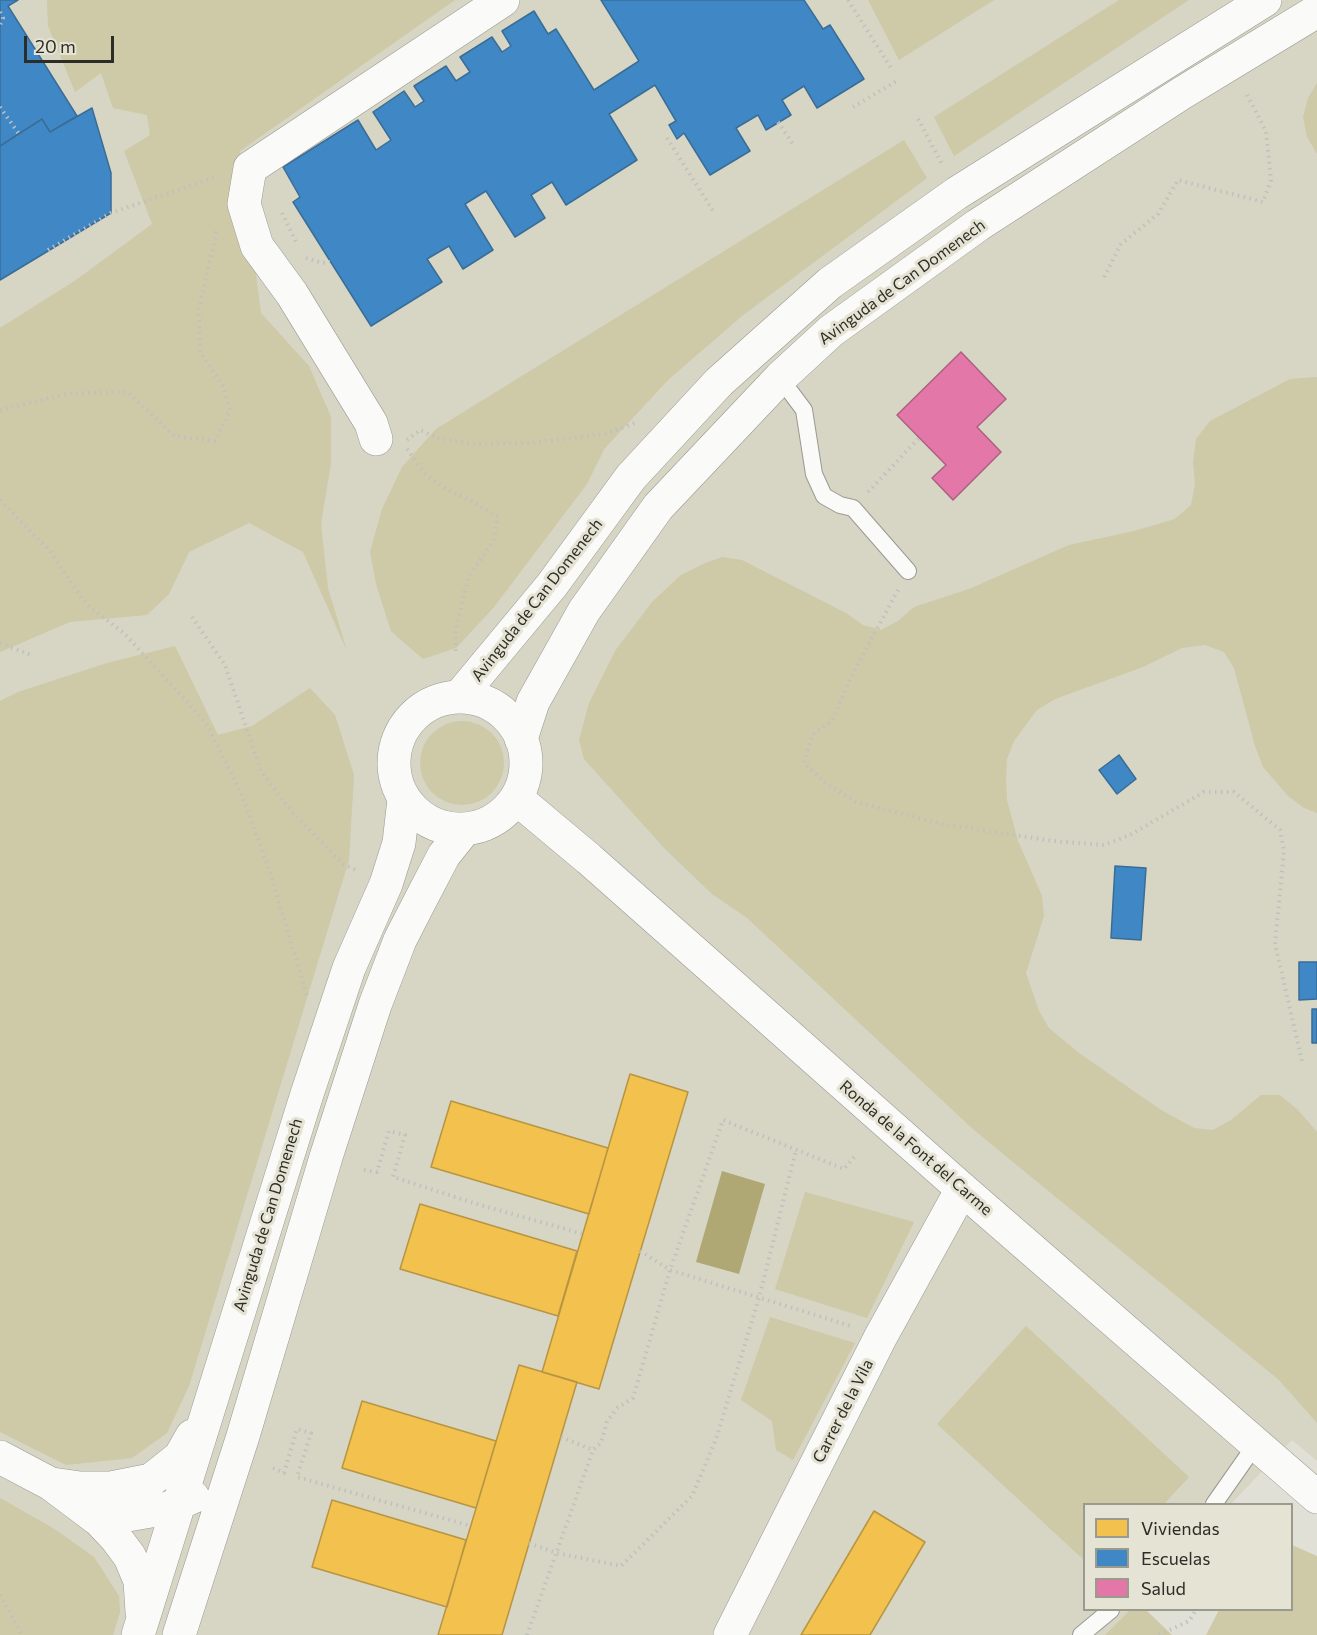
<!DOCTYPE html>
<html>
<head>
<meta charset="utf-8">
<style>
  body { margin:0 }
  #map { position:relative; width:1317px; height:1635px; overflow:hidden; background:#e1e0d7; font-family:Commissioner,sans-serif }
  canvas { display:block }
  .legend { position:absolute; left:1083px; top:1503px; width:210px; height:108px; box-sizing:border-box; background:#e5e3d3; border:2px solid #9b9a8e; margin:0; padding:8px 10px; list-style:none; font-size:18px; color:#2d2d27 }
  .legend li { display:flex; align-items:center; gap:12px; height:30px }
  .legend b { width:30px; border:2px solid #9b9a8e }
  .scale { position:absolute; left:24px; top:36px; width:90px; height:27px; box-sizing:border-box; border:3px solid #2d2d27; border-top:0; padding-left:8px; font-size:18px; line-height:21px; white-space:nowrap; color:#2d2d27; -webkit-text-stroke:4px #e5e3d3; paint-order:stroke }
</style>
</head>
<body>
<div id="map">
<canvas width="1317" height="1635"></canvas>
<ul class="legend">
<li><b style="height:16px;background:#f2c14e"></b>Viviendas</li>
<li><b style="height:16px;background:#3f88c5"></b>Escuelas</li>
<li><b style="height:16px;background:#e377a8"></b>Salud</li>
</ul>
<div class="scale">20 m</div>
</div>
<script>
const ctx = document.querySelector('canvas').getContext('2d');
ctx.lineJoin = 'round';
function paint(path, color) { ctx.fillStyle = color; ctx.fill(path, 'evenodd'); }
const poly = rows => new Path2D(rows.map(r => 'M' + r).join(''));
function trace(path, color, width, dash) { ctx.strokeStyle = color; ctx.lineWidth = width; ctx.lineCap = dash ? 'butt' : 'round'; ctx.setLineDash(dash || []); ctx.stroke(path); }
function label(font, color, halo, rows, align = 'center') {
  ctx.font = font + ' Commissioner,sans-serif'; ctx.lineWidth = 6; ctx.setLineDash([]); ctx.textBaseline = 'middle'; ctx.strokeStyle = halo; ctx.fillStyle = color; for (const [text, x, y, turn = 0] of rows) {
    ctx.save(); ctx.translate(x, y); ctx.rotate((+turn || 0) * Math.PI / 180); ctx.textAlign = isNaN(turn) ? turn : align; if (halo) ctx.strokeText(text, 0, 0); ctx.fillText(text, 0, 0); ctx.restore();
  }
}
paint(poly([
  [0,0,1317,0,1317,1461,1292,1440,1231,1504,1084,1504,1084,1610,1130,1610,1106,1635,0,1635]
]), '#d7d5c4');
paint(poly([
  [47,0,455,0,240,151,261,313,309,366,331,417,331,463,321,524,328,588,347,651,303,552,249,523,189,552,169,594,147,615,70,622,0,652,0,328,76,280,152,224,124,151,150,135,147,115,113,108,101,73,75,92,48,26],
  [868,0,994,0,899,60],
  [1119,0,1189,0,954,156,934,117],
  [1317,83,1317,154,1307,137,1303,117,1308,98],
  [904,140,927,178,742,316,669,379,605,448,587,484,494,607,456,648,423,659,391,631,376,584,370,552,382,509,402,467,436,429],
  [1317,377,1317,813,1304,808,1288,796,1263,767,1255,746,1234,668,1224,652,1205,645,1182,648,1143,667,1055,699,1037,710,1014,741,1007,759,1006,779,1007,800,1018,841,1042,896,1044,916,1026,973,1039,1011,1049,1028,1079,1053,1161,1110,1194,1128,1213,1130,1231,1120,1261,1095,1280,1095,1298,1110,1317,1132,1317,1423,1279,1380,974,1130,747,918,712,894,666,850,584,759,579,740,589,703,615,651,652,602,681,575,703,564,722,557,742,560,846,613,863,625,881,630,898,621,914,607,969,589,1069,545,1134,531,1175,519,1191,505,1195,484,1193,462,1196,439,1210,421,1290,379],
  [175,646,218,735,252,726,310,688,335,715,354,775,349,860,189,1386,167,1433,132,1458,66,1465,0,1432,0,701,18,692,107,663],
  '420 763a42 42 0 1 1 84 0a42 42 0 1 1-84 0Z',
  [805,1192,914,1222,867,1318,775,1289],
  [770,1317,855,1343,793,1460,776,1450,772,1421,741,1400],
  [1026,1326,1189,1477,1164,1504,1084,1504,1084,1560,937,1424],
  [0,1498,53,1528,94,1557,119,1596,120,1612,113,1635,0,1635],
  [1292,1545,1317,1556,1317,1635,1206,1635,1219,1610,1292,1610],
  [1130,1610,1146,1610,1172,1635,1105,1635]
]), '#cec9a7');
paint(poly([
  [722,1171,765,1184,739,1274,696,1262]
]), '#afa774');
const homes = poly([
  [630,1074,688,1092,599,1389,542,1372,630,1074],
  [451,1101,608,1148,589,1214,431,1167,451,1101],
  [420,1204,577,1251,558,1316,400,1269,420,1204],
  [519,1365,577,1382,502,1635,438,1635,519,1365],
  [362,1401,496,1441,476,1508,342,1468,362,1401],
  [332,1500,466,1540,447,1607,312,1567,332,1500],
  [874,1511,925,1542,870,1635,801,1635,874,1511]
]);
paint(homes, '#f2c14e');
trace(homes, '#b79542', 1.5);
const schools = poly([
  [0,0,18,0,8,6,77,116,50,132,42,119,0,146,0,0],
  [601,0,804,0,823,29,830,25,864,79,817,108,804,86,782,100,791,115,766,130,758,115,736,128,750,151,710,175,684,133,677,139,669,125,676,121,655,85,609,114,637,160,566,205,552,182,531,195,545,218,515,237,486,191,465,204,493,250,463,269,449,246,427,259,442,282,371,326,293,202,300,197,283,167,358,120,376,150,391,140,373,112,404,91,415,107,424,101,414,86,446,66,456,81,470,72,460,57,492,37,502,52,511,46,502,31,534,11,548,34,556,29,594,90,639,61,601,0],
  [92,108,111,173,111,213,0,280,0,146,42,119,50,132,92,108],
  [1119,755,1136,779,1117,794,1099,770,1119,755],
  [1115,866,1146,868,1141,940,1111,938,1115,866],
  [1299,962,1317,962,1317,999,1299,1000,1299,962],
  [1312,1009,1317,1009,1317,1043,1312,1043,1312,1009]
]);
paint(schools, '#3f88c5');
trace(schools, '#3a6d96', 1.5);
const health = poly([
  [961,352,1006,399,977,427,1001,452,953,500,932,478,946,465,897,415,961,352]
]);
paint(health, '#e377a8');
trace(health, '#ac6181', 1.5);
const lane = poly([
  [780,378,804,410,814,474,824,496,840,505,853,508,908,571],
  [1214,1504,1256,1444],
  [1081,1635,1111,1610]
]);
const street = poly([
  [376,439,371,423,292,294,257,246,244,204,250,168,503,0],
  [459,697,552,585,631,477,719,382,830,283,957,193,1265,0],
  '394 763a66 66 0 1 1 132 0a66 66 0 1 1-132 0Z',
  [521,739,533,702,584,611,658,507,780,378,831,331,978,225,1182,93,1317,11],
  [516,798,589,859,962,1189,1317,1497],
  [0,1457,51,1484,99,1520,116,1538,130,1557,140,1581,142,1612],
  [52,1484,80,1488,111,1488,151,1480,180,1457,192,1436],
  [99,1520,168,1508,193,1497],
  [138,1635,307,1094,349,968,386,884,399,843,404,799],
  [179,1635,243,1436,326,1157,375,1005,400,940,420,901,444,855,465,829],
  [730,1635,880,1338,962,1189]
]);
trace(lane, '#9a9992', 18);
trace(street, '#9a9992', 34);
trace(poly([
  [848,0,891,68],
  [0,12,3,18,0,25],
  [0,107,19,134],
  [853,107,897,81],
  [918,119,943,166],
  [778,122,793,144],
  [667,138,715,214],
  [282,213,297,244],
  [48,250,111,213,218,176],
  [306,258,322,263,330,262],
  [1104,277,1121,244,1158,214,1178,180,1263,202,1271,180,1266,131,1245,91],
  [0,410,71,393,128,392,174,436,215,441,230,410,223,386,200,352,199,309,216,233,219,231],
  [407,440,420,430,437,438,473,444,529,443,606,434,637,422],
  [407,449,425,474,451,492,470,500,498,517,493,542,468,578,455,635,456,651],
  [868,492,919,438],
  [0,500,49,550,87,605,124,633,206,723,240,791,268,866,307,996],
  [898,590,851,677,832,721,813,734,804,763,826,783,856,802,942,824,1053,841,1104,845,1130,835,1204,792,1234,792,1280,830,1284,851,1275,944,1302,1061],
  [192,617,225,665,261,771,292,812,343,864,358,871],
  [0,643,31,655],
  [364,1170,377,1172,389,1131,405,1135,393,1177,477,1204,583,1234],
  [640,1251,670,1270,851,1326],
  [561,1437,593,1450,601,1443,607,1422,617,1408,633,1398,670,1270,723,1120,844,1169,855,1156],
  [273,1468,284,1473,297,1429,311,1433,297,1477,471,1526],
  [529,1543,557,1553,621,1566,692,1496,716,1439,759,1298,796,1150],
  [0,1595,22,1635],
  [527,1635,593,1450],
  [1159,1635,1189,1621,1196,1610]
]), '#c0c0be', 4, [1.5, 4.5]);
trace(lane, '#fafaf9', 16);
trace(street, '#fafaf9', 33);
label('16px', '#2d2d27', '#e5e3d3', [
  ["Avinguda de Can Domenech",902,282,-36],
  ["Avinguda de Can Domenech",537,600,-52],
  ["Ronda de la Font del Carme",916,1148,41],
  ["Avinguda de Can Domenech",268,1215,-73],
  ["Carrer de la Vila",843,1411,-63]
]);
</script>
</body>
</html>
